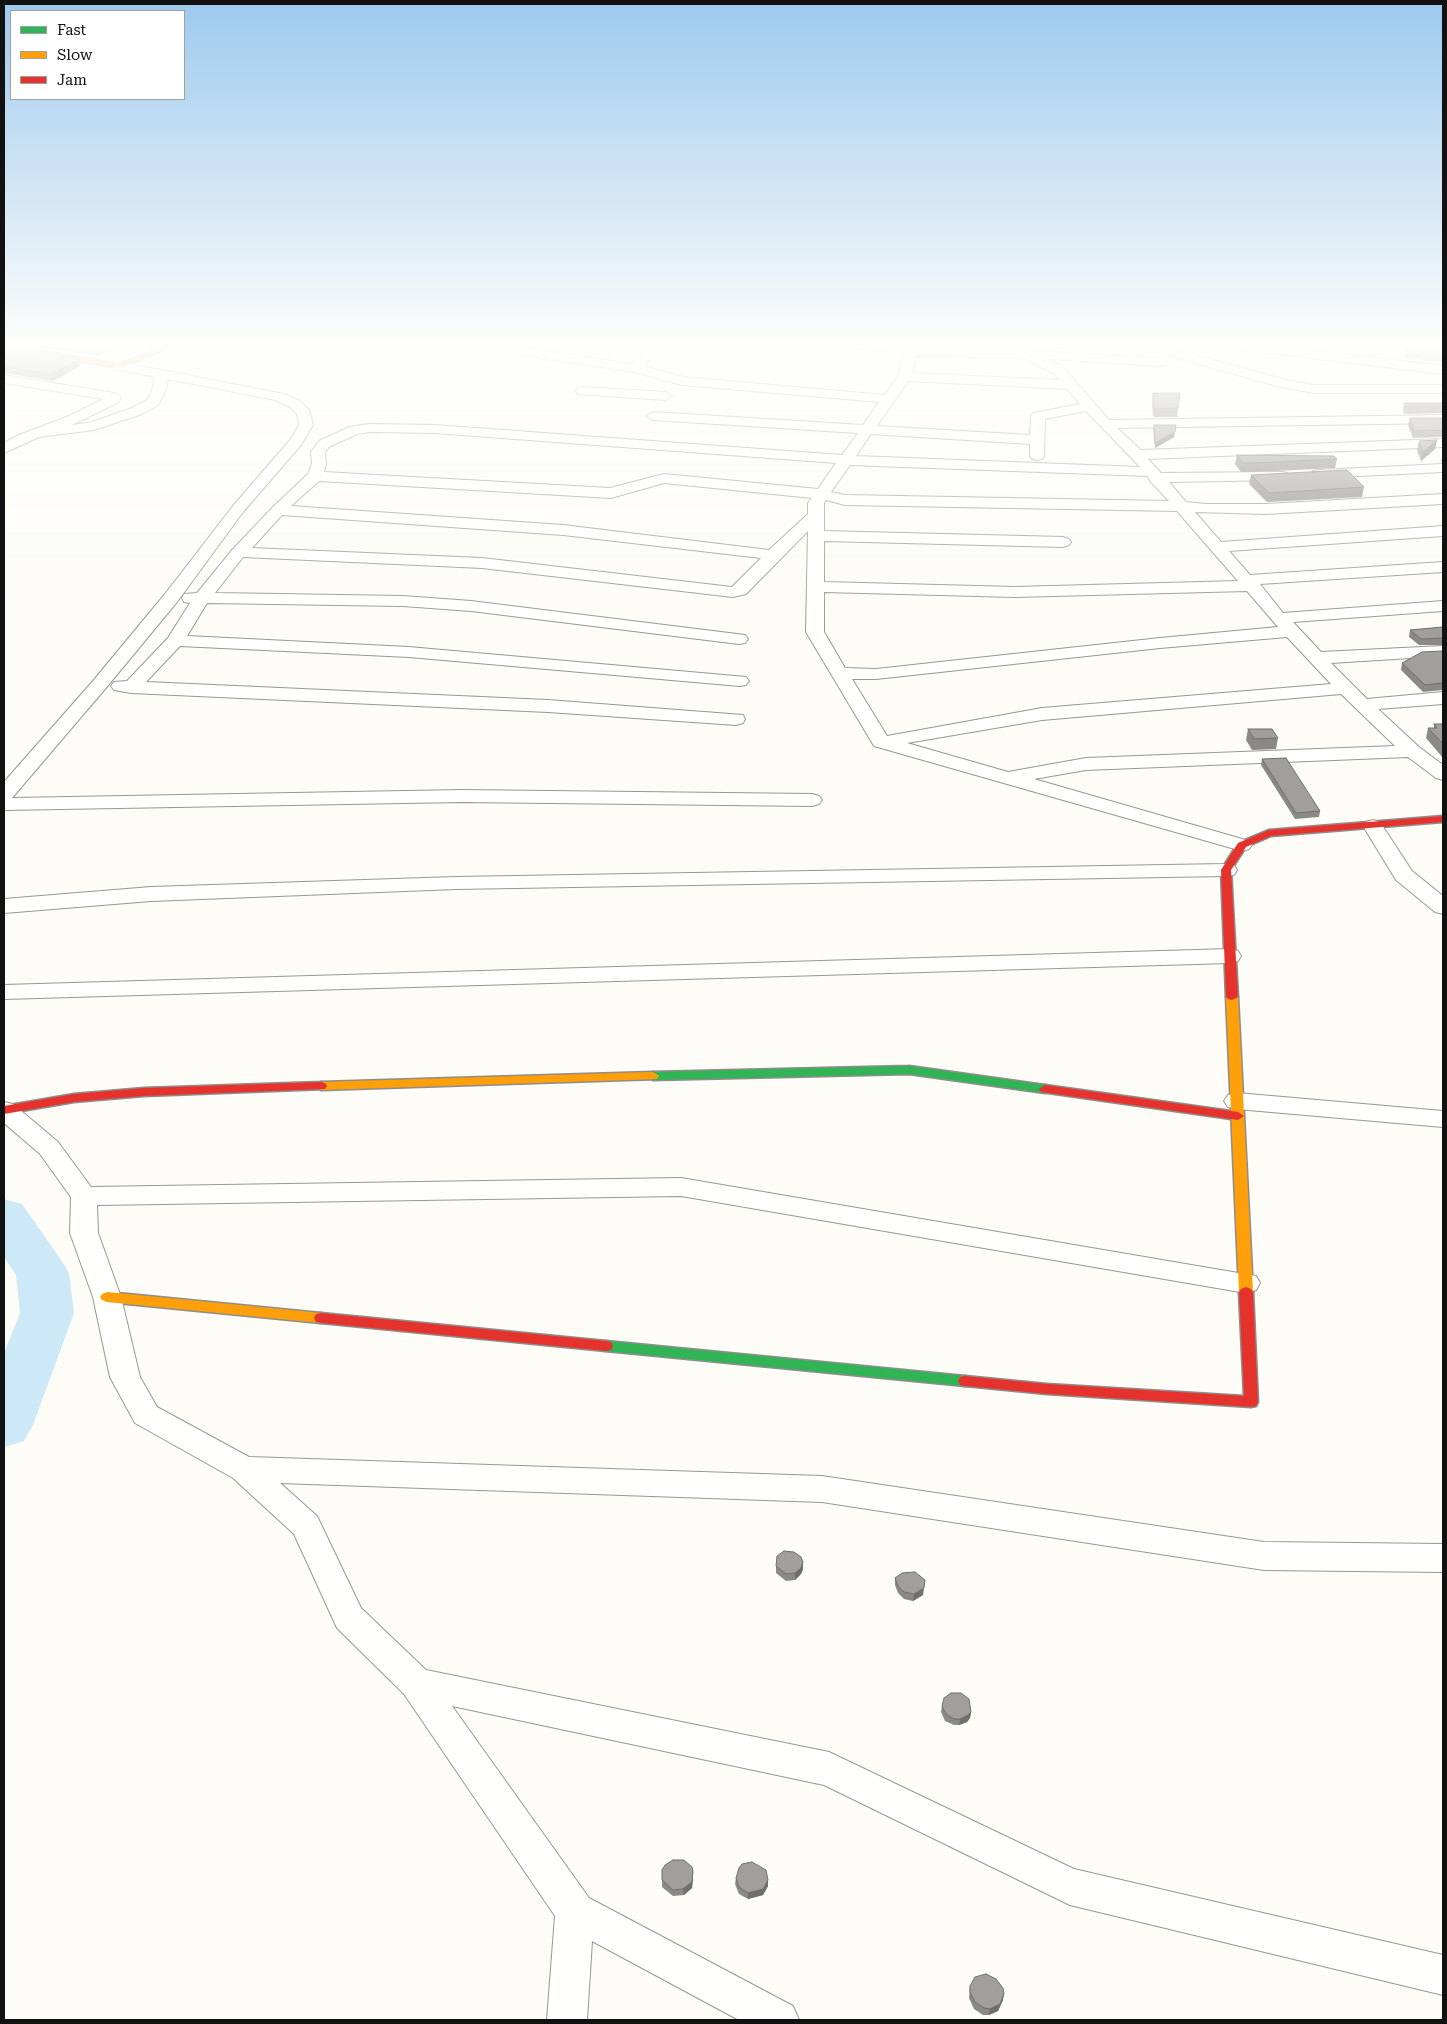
<!DOCTYPE html>
<html>
<head>
<meta charset="utf-8">
<style>
  body { margin:0 }
  #map { position:relative; width:1447px; height:2024px; overflow:hidden; background:#fdfcf7; font-family:"Roboto Serif",serif }
  canvas { display:block }
  .frame { position:absolute; inset:0; border:5px solid #111; pointer-events:none }
  .legend { position:absolute; left:10px; top:10px; width:175px; height:90px; box-sizing:border-box; background:#fff; border:1px solid #a0a0a0; margin:0; padding:6px 9px; list-style:none; font-size:15px; color:#111 }
  .legend li { display:flex; align-items:center; gap:10px; height:25px }
  .legend b { width:25px; border:1px solid #a0a0a0 }
</style>
</head>
<body>
<div id="map">
<canvas width="1447" height="2024"></canvas>
<div class="frame"></div>
<ul class="legend">
<li><b style="height:6px;background:#30b455"></b>Fast</li>
<li><b style="height:6px;background:#ff9f0a"></b>Slow</li>
<li><b style="height:6px;background:#e5322d"></b>Jam</li>
</ul>
</div>
<script>
const ctx = document.querySelector('canvas').getContext('2d');
ctx.lineJoin = 'round';
const poly = rows => new Path2D(rows.map(r => 'M' + r).join(''));
function paint(path, color) { ctx.fillStyle = color; ctx.fill(path, 'evenodd'); }
function trace(path, color, width, dash) { ctx.strokeStyle = color; ctx.lineWidth = width; ctx.lineCap = dash ? 'butt' : 'round'; ctx.setLineDash(dash || []); ctx.stroke(path); }
paint(poly([
  [4,1199,22,1204,61,1260,69,1273,74,1313,33,1425,24,1441,4,1447,4,1353,20,1313,16,1275,4,1257,4,1199]
]), '#cde8f7');
const street = poly([
  [649,344,662,344,644,366,683,377,885,395,899,374,904,351,848,348,842,344,918,344,918,348,1009,350,1001,344,1017,344,1029,350,1166,359,1167,362,1166,365,1161,366,1047,359,1063,367,1109,420,1443,415,1443,423,1117,428,1141,450,1443,439,1443,447,1148,459,1161,473,1282,472,1287,473,1289,476,1287,479,1282,480,1169,482,1186,502,1206,504,1266,504,1443,494,1443,504,1266,514,1195,512,1221,542,1443,526,1443,536,1229,551,1250,575,1443,562,1443,572,1260,584,1283,613,1443,601,1443,611,1293,622,1321,652,1443,646,1443,656,1331,663,1367,699,1443,692,1443,704,1378,709,1419,747,1443,765,1443,780,1436,778,1408,757,1086,770,1034,779,1249,841,1252,845,1249,849,1242,851,874,746,806,632,808,531,746,594,733,597,482,568,243,557,215,593,403,596,471,601,745,635,748,639,745,643,739,644,471,611,403,606,207,603,187,636,409,647,746,677,749,681,746,685,740,686,409,657,180,646,146,682,548,700,743,715,745,719,743,723,736,725,548,712,131,693,114,690,111,686,114,682,127,681,168,638,190,603,184,602,182,598,184,594,197,593,233,549,273,507,308,474,312,464,311,452,319,441,349,427,369,424,435,425,842,455,858,433,653,420,646,416,653,412,863,425,879,402,682,385,634,372,520,355,514,351,520,347,632,364,649,344],
  [916,356,1024,358,1053,373,1060,380,913,373,916,356],
  [908,381,1067,389,1080,404,1033,413,1031,416,1030,435,877,426,908,381],
  [1086,411,1140,467,856,456,871,434,1030,444,1030,456,1032,459,1037,460,1042,459,1044,456,1045,419,1086,411],
  [369,432,435,433,836,463,818,489,664,474,610,488,324,472,326,464,325,452,329,447,357,434,369,432],
  [850,465,1148,476,1150,481,1169,501,845,495,831,492,850,465],
  [319,481,611,498,664,483,812,498,808,503,808,514,769,550,563,525,291,506,319,481],
  [826,500,845,505,1177,511,1238,581,1015,587,824,582,824,541,1063,547,1069,545,1071,542,1069,539,1063,537,824,531,824,503,826,500],
  [282,515,563,535,761,558,732,587,482,558,252,548,282,515],
  [1247,591,1278,627,1160,638,876,669,845,668,824,632,824,592,1015,597,1247,591],
  [1287,637,1331,684,1042,708,887,736,852,679,876,679,1160,648,1287,637],
  [1341,694,1395,746,1086,758,1008,772,907,743,1042,720,1341,694],
  [1126,344,1151,344,1166,347,1286,380,1314,385,1443,385,1443,393,1314,393,1280,387,1164,354,1128,347,1126,344],
  [1222,344,1260,344,1443,366,1443,374,1228,348,1222,344],
  [120,362,284,394,300,401,309,410,313,425,301,445,243,512,177,602,105,689,12,798,462,790,812,794,819,796,822,800,819,804,812,806,462,802,4,810,4,782,93,681,165,594,233,506,290,440,299,425,297,414,290,407,275,400,168,379,166,390,158,405,142,414,94,430,39,437,4,453,4,443,19,435,69,416,103,399,4,383,4,375,114,393,121,397,119,402,72,425,92,422,132,408,147,400,152,390,155,377,115,369,113,366,115,363,120,362],
  [583,387,665,392,672,396,665,400,578,394,576,391,578,388,583,387],
  [1443,464,1443,472,1318,478,1313,477,1311,474,1313,471,1318,470,1443,464],
  [1373,820,1380,822,1412,871,1443,896,1443,914,1435,912,1396,880,1363,826,1366,822,1373,820],
  [1226,864,1234,865,1237,870,1234,875,1226,876,456,889,151,901,4,913,4,899,151,887,456,877,1226,864],
  [1230,949,1238,951,1241,956,1238,961,1230,963,4,999,4,985,1230,949],
  [1237,1093,1443,1111,1443,1127,1237,1109,1228,1107,1224,1101,1228,1095,1237,1093],
  [4,1102,13,1104,58,1142,91,1187,681,1178,1256,1276,1260,1283,1256,1290,1246,1293,681,1196,97,1205,98,1233,121,1297,140,1377,157,1407,249,1457,822,1476,1264,1542,1443,1544,1443,1572,1264,1570,822,1502,280,1483,317,1516,361,1608,426,1670,829,1752,1074,1869,1443,1955,1443,1995,1070,1905,824,1785,452,1706,589,1898,793,2006,799,2020,739,2020,592,1941,587,2020,547,2020,555,1916,404,1694,337,1628,294,1534,233,1478,135,1423,110,1377,93,1297,70,1233,71,1197,40,1154,4,1123,4,1102]
]);
const fast = poly([
  [909,1066,1045,1085,1051,1089,1045,1093,909,1074,653,1080,647,1076,653,1072,909,1066],
  [606,1341,965,1376,970,1377,972,1381,970,1385,965,1386,606,1351,601,1350,599,1346,601,1342,606,1341]
]);
const slow = poly([
  [169,344,177,344,120,368,4,349,4,345,119,364,169,344],
  [1232,994,1238,997,1253,1292,1251,1295,1246,1297,1241,1295,1239,1292,1226,997,1232,994],
  [653,1072,659,1076,657,1079,321,1090,315,1086,321,1082,653,1072],
  [107,1292,321,1313,326,1314,328,1318,326,1322,321,1323,107,1302,102,1300,100,1297,102,1294,107,1292]
]);
const jam = poly([
  [1443,816,1443,822,1271,836,1246,847,1231,870,1238,997,1232,1000,1228,999,1226,997,1221,870,1238,843,1269,830,1443,816],
  [321,1082,325,1083,327,1086,325,1089,144,1096,74,1102,4,1114,4,1106,74,1094,144,1088,321,1082],
  [1045,1085,1238,1112,1244,1116,1238,1120,1041,1092,1039,1089,1045,1085],
  [1246,1287,1251,1289,1253,1292,1258,1402,1256,1406,1251,1407,1047,1394,965,1386,960,1385,958,1381,960,1377,965,1376,1047,1384,1244,1396,1239,1292,1241,1289,1246,1287],
  [321,1313,606,1341,611,1342,613,1346,611,1350,606,1351,321,1323,316,1322,314,1318,316,1314,321,1313]
]);
trace(street, '#979795', 2);
trace(fast, '#8e8d8b', 3);
trace(slow, '#8e8d8b', 3);
trace(jam, '#8e8d8b', 3);
paint(street, '#fffffe');
paint(fast, '#30b455');
paint(slow, '#ff9f0a');
paint(jam, '#e5322d');
paint(poly([
  [17,344,121,344,99,356],
  [1407,344,1443,346,1443,362,1404,358],
  [4,346,79,359,80,366,53,381,4,373],
  [1153,393,1180,393,1177,417,1153,417,1152,402],
  [1404,403,1443,403,1443,413,1404,414,1403,411],
  [1410,418,1443,418,1443,438,1443,437,1413,438,1408,425],
  [1154,425,1174,437,1155,448,1153,429],
  [1437,440,1435,449,1421,461,1417,450,1419,441],
  [1443,454,1443,462,1441,462],
  [1237,455,1337,459,1335,468,1255,472,1241,472,1235,464],
  [1251,475,1364,487,1362,497,1267,502,1249,484],
  [1443,627,1443,645,1419,645,1409,637,1410,630],
  [1443,651,1443,690,1423,692,1401,670,1402,663],
  [1434,724,1443,724,1443,758,1426,738,1428,728,1434,728],
  [1248,729,1278,738,1276,749,1252,750,1246,740],
  [1262,759,1320,811,1319,817,1295,819,1261,765],
  [803,1562,803,1569,801,1574,795,1580,786,1581,776,1573,776,1566],
  [895,1578,923,1595,913,1601,904,1599,898,1593,895,1585],
  [942,1706,971,1712,970,1718,967,1722,959,1725,954,1725,945,1721,941,1712],
  [662,1870,693,1871,693,1878,692,1888,684,1895,673,1896,662,1887],
  [736,1878,768,1880,768,1886,763,1895,748,1899,739,1894,735,1884],
  [970,1986,1003,2000,998,2011,989,2015,983,2015,974,2009,969,1998]
]), '#8a8986');
paint(poly([
  [106,344,121,344,99,356,97,349],
  [79,359,80,366,53,381,51,374],
  [1175,432,1174,437,1155,448,1155,443],
  [1437,440,1435,449,1421,461,1423,452],
  [803,1562,803,1569,801,1574,795,1580,795,1573],
  [924,1588,923,1595,913,1601,914,1594],
  [971,1712,970,1718,967,1722,959,1725,960,1719],
  [693,1871,693,1878,692,1888,684,1895,683,1889],
  [768,1880,768,1886,763,1895,748,1899,748,1893],
  [1004,1994,1003,2000,998,2011,989,2015,990,2009]
]), '#716f6d');
const building = poly([
  [65,344,106,344,97,349,65,344],
  [1407,344,1430,344,1443,346,1443,354,1406,350,1407,344],
  [4,346,79,359,51,374,4,366,4,346],
  [1153,393,1180,393,1178,408,1154,409,1153,393],
  [1404,403,1443,403,1443,406,1405,406,1404,403],
  [1410,418,1443,418,1443,430,1414,431,1410,418],
  [1154,425,1176,425,1175,432,1155,443,1154,425],
  [1437,440,1423,452,1419,441,1437,440],
  [1237,455,1334,456,1337,459,1257,463,1242,463,1237,455],
  [1347,470,1364,487,1269,493,1251,475,1347,470],
  [1443,627,1443,638,1421,639,1410,630,1443,627],
  [1443,651,1443,683,1425,685,1402,663,1422,652,1443,651],
  [1434,724,1443,724,1443,744,1428,728,1437,728,1434,724],
  [1248,729,1272,729,1278,738,1254,739,1248,729],
  [1286,758,1320,811,1296,813,1262,759,1286,758],
  [784,1551,794,1552,801,1557,803,1562,801,1568,795,1573,786,1574,776,1566,777,1556,784,1551],
  [915,1572,925,1580,924,1588,914,1594,904,1592,898,1586,895,1578,902,1573,915,1572],
  [951,1693,961,1693,969,1699,971,1712,968,1715,960,1719,954,1719,946,1714,942,1706,944,1698,951,1693],
  [673,1860,684,1860,692,1867,693,1871,692,1882,683,1889,673,1890,662,1880,662,1870,665,1865,673,1860],
  [752,1862,766,1870,768,1880,763,1889,748,1893,739,1887,736,1878,739,1868,742,1864,752,1862],
  [986,1974,996,1979,1003,1988,1004,1994,1000,2004,990,2009,984,2008,975,2002,970,1992,970,1986,975,1977,986,1974]
]);
paint(building, '#a19f9c');
trace(building, '#716f6d', 1);
const sky = ctx.createLinearGradient(0, 0, 0, 627);
sky.addColorStop(0, '#9dc9ee');
sky.addColorStop(0.55, '#fefefb');
sky.addColorStop(1, '#fefefb00');
ctx.fillStyle = sky;
ctx.fillRect(0, 0, 1447, 627);
</script>
</body>
</html>
